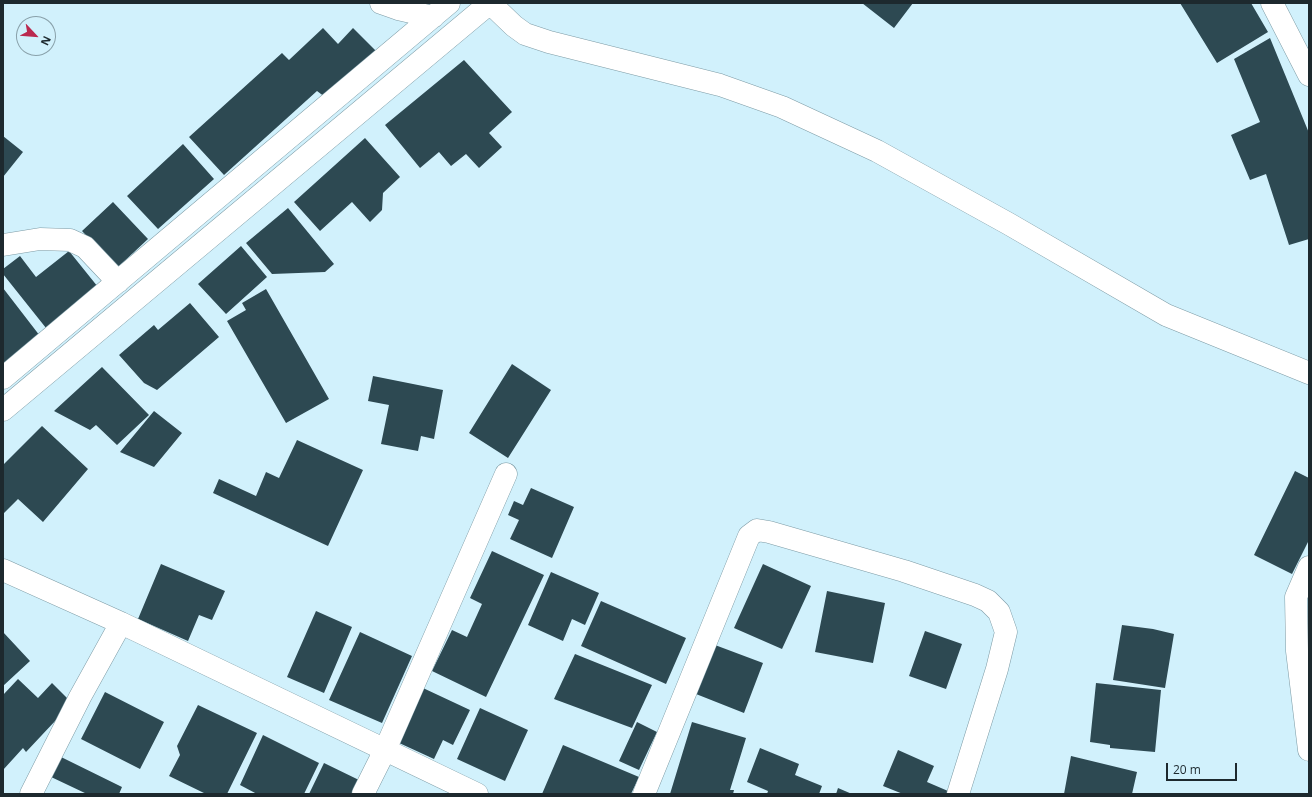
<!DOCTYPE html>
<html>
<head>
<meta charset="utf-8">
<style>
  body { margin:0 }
  #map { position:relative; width:1312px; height:797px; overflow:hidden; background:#d1f1fc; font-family:"Open Sans",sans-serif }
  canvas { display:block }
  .frame { position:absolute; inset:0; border:4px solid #1d292e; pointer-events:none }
  .north { position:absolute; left:16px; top:16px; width:40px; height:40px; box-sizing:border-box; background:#d1f1fc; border:1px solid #89a1aa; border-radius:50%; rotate:116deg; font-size:11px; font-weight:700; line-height:16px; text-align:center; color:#1d292e }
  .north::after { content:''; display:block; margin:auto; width:14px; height:18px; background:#ba294f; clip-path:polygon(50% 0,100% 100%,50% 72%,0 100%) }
  .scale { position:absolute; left:1166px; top:763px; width:71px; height:18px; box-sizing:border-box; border:2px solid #1d292e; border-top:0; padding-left:5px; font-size:12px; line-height:14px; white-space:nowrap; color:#1d292e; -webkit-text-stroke:3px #d1f1fc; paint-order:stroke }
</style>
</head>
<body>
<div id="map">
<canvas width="1312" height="797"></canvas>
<div class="frame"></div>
<div class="north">N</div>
<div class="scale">20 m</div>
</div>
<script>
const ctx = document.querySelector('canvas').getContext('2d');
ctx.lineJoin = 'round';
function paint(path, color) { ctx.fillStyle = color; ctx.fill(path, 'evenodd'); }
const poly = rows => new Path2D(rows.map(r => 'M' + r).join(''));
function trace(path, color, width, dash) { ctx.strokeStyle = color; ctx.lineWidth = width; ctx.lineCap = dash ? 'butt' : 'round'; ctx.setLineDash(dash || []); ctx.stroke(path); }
paint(poly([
  [862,3,913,3,894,28],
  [1180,3,1251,3,1268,32,1217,63],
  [323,28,338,44,353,28,377,52,329,100,317,91,224,175,189,137,282,53,289,60],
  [1270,38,1309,133,1309,239,1289,245,1266,174,1250,180,1231,135,1260,122,1234,59],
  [464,60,512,112,489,133,502,147,479,168,466,154,451,166,439,152,420,168,385,125],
  [3,136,23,152,3,177],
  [365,138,400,177,383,193,382,210,370,222,352,202,320,231,294,202],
  [183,144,214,179,158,229,127,196],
  [113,202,148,239,117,268,82,231],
  [288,208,334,264,325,272,272,274,246,243],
  [241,246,267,277,226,314,198,284],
  [69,251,98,287,46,328,3,274,3,269,20,256,36,277],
  [3,288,40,336,3,368],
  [266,289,329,399,286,423,227,321,246,310,242,303],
  [190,303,219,337,157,390,144,383,119,355,154,325,158,330],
  [512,364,551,390,508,458,469,433],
  [102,367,149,415,117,445,96,425,90,430,54,411],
  [373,376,443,390,434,439,421,436,418,451,381,444,389,405,368,401],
  [154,411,182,433,154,467,120,452],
  [42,426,88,469,43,522,18,499,3,514,3,465],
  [297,440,363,470,328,546,213,493,219,479,256,496,266,472,279,478],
  [1295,471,1309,478,1309,540,1292,574,1254,555],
  [531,488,574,507,552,558,510,539,519,520,508,515,514,501,523,505],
  [492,551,544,575,486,697,432,671,452,630,467,637,482,604,470,598],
  [161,564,225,591,212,620,199,615,188,641,138,619],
  [763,564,811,586,782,649,734,628],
  [551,572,599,593,585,625,572,619,563,641,528,625],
  [827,591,885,603,873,663,815,652],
  [601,601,686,638,666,684,581,646],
  [316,611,352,627,324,693,287,677],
  [1122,625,1153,629,1174,634,1165,688,1113,680],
  [925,631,962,644,946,689,909,676],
  [3,632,30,661,3,686],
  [360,632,412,656,382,723,329,700],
  [715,645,763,663,744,713,696,694],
  [575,654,652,685,632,728,554,699],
  [18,679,38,698,52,683,72,703,26,752,23,748,3,770,3,695],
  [1096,683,1161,690,1155,752,1110,748,1110,745,1090,742],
  [423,688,470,710,453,745,443,740,434,759,397,742],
  [105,692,164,722,140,769,81,739],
  [198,705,257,733,227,794,206,794,169,776,180,755,177,746],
  [480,708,528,730,505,781,457,759],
  [637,722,657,732,639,770,619,761],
  [692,722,746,738,730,790,734,790,733,794,670,794],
  [263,735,319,763,304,794,257,794,240,785],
  [563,745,639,777,631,794,542,794],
  [760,748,799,764,795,775,822,786,819,794,767,794,768,791,747,782],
  [898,750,934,766,927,782,948,791,947,794,903,794,883,786],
  [59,756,122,787,119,794,87,794,49,776],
  [1071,756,1137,772,1132,794,1064,794],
  [324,763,361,781,355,794,309,794],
  [838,788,852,794,836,794]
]), '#2d4952');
const minor = poly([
  [381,3,398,9,433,17],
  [490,3,514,26,525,34,549,42,720,85,782,107,877,151,1009,224,1166,315,1309,373],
  [1272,3,1309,75],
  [3,245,40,239,70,240,85,247,118,282],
  [3,378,449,3],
  [3,410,490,3],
  [1309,567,1296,597,1297,651,1309,750],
  [3,570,121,623,477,794],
  [31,794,80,697,121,623],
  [363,794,385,750,506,474],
  [644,794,749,536,757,530,769,532,904,571,975,595,988,601,999,612,1006,632,997,669,958,794]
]);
trace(minor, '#7d9ba5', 23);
trace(minor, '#fff', 22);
</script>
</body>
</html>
